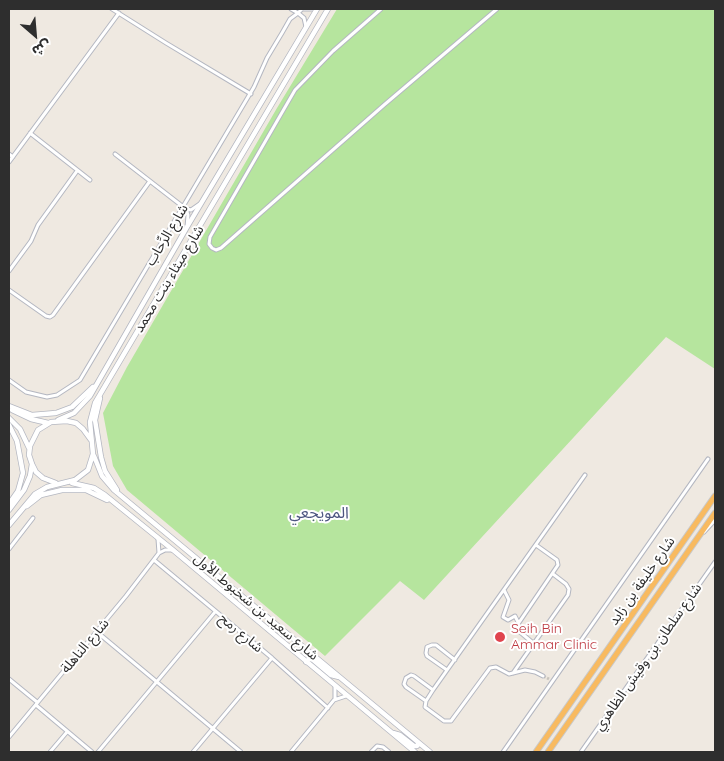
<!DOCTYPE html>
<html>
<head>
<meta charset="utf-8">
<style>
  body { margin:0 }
  #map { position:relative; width:724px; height:761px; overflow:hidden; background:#efe9e1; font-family:Quicksand,"Noto Sans Arabic",sans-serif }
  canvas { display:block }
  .frame { position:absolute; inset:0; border:10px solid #2e2e2e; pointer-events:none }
  .north { position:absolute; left:10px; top:10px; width:50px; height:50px; -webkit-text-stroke:4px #fff; paint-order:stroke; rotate:153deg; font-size:14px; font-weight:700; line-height:20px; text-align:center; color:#2e2e2e }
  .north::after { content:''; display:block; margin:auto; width:18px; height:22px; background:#2e2e2e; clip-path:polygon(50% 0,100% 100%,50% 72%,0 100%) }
</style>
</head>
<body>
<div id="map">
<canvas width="724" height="761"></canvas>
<div class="frame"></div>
<div class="north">ش</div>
</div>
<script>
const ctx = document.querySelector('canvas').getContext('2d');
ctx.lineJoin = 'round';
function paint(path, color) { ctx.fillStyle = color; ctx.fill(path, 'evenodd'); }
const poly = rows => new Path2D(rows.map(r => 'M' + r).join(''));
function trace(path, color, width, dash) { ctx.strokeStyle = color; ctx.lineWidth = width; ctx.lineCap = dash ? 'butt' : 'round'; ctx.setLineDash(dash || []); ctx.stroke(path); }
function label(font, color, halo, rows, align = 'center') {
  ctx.font = font + ' Quicksand,"Noto Sans Arabic",sans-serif'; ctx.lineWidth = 4; ctx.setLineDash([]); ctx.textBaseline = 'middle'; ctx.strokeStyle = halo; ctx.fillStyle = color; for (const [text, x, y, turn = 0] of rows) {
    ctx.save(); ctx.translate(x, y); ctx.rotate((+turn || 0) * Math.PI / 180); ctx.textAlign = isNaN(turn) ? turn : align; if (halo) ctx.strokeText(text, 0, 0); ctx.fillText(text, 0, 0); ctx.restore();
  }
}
paint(poly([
  [337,9,715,9,715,369,666,337,424,600,400,581,325,656,127,490,113,466,103,413,127,367,277,108]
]), '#b6e59e');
trace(poly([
  [543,676,549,679]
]), '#c8c4bd', 3, [3, 1.5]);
const minor = poly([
  [112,9,166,43,251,94],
  [291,9,298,13,302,9],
  [304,9,312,9],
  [381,9,333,51,295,90,210,237,209,244,212,248,216,250,221,248,384,105,497,9],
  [298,13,304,18,306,27],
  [30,133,90,180],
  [9,154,13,157],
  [115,154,186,209,188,215,187,227],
  [9,162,119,13],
  [187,209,191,210,201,203],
  [9,271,31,241,38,225,77,171],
  [9,290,46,316,50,317,53,315,150,181],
  [9,380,26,392,47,397,57,395,80,380,254,87,267,58,282,33,290,19,298,13],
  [704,532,715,520],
  [158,539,159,553],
  [9,549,33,518],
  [154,560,272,658,328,708],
  [504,590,509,600,503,617,508,620,515,616,518,622],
  [97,632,241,752],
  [533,643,520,632,518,624,558,565,557,560,536,545],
  [447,670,427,656,426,653,427,647,432,645,436,645,455,660],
  [513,673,568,595,569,589,566,584,553,574],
  [543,676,535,672,525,670,509,674,496,667,490,668,451,721,444,721,425,707,426,701,433,690,585,475],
  [9,679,37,702],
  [335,699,335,687],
  [426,701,406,687,404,684,406,678,411,675,414,676,433,690],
  [36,705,92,752],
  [9,737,126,596,159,553,165,550,173,550],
  [50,752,67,732],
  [98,752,215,612],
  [193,752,272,658],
  [291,752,334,700,346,696],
  [371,752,377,746,383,747,389,752],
  [503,752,708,459],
  [581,752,715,562]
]);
const secondary = poly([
  [100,398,95,420,101,457,105,471,117,490],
  [9,406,32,415,56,413,72,407,93,387],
  [12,410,31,419,48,423],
  [9,418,20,429,29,448],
  [58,420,74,413,90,396,187,227,317,9],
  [9,425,17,441,23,473,18,491,9,504],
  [94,456,102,476,114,490,430,752],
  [56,483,43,478,36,472,32,464,29,455,30,446,38,430,51,422,67,421,76,423,83,429,91,440],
  [72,483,94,488,105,495,173,550,415,752],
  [27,506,41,495,62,490,86,490,107,500],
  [9,510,24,490,30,476,32,464],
  [9,525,35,494,47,487,75,480,88,470,93,454,90,422,95,403,328,9],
  [306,662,309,659,312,659,331,675,339,677],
  [393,733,400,735,414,746,417,746,419,743]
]);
const trunk = poly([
  [536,752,715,496],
  [548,752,715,513]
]);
trace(minor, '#b4b7c1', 5);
trace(secondary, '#b4b7c1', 6);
trace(trunk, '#c9c9c9', 7);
trace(minor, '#fff', 3);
trace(secondary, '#fff', 4.5);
trace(trunk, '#f8ba60', 5);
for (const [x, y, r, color] of [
  [500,637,6,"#e0444e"]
]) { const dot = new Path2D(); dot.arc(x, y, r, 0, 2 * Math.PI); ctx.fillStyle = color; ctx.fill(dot); trace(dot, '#fff', 2); }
label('14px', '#2e2e2e', '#fff', [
  ["شارع الرِّحاب",167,235,-59],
  ["شارع ميثاء بنت محمد",169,279,-59],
  ["شارع خليفة بن زايد",642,581,-55],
  ["شارع سعيد بن شخبوط الأول",256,607,40],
  ["شارع رمح",241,633,40],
  ["شارع الناهلة",85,646,-50],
  ["شارع سلطان بن وقيش الظاهري",648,657,-55]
]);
label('14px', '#be3a42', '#fff', [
  ["Seih Bin",511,629],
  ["Ammar Clinic",511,645]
], 'left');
label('16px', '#4d5680', '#fff', [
  ["المويجعي",319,513]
]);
</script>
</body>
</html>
